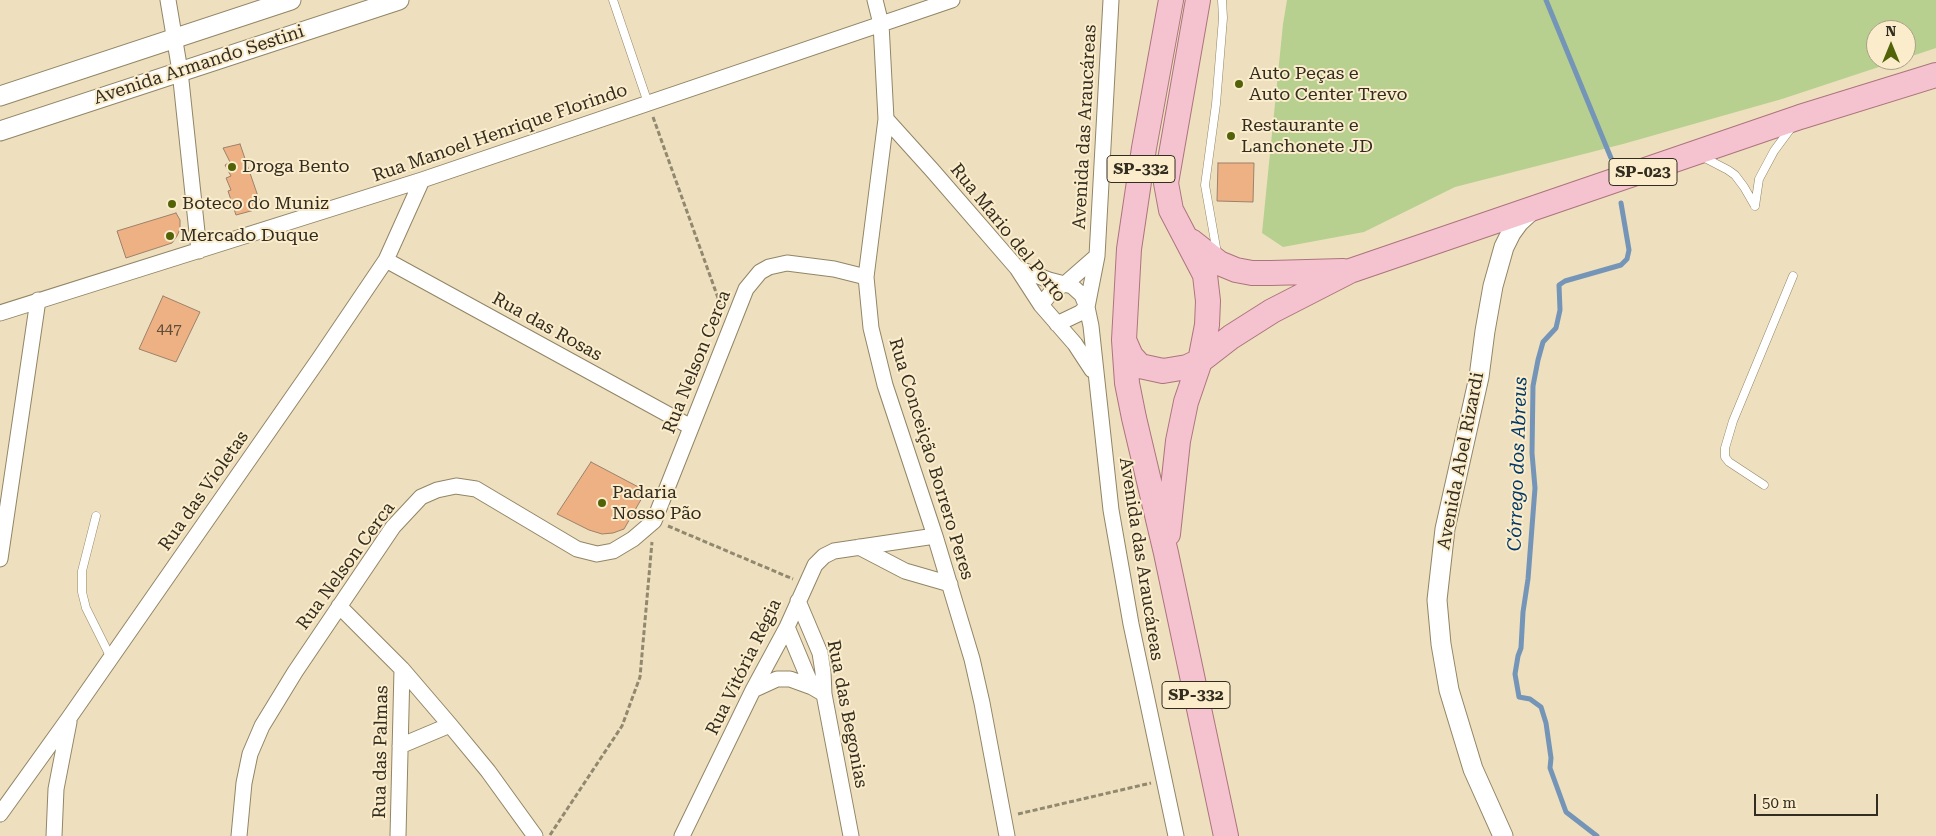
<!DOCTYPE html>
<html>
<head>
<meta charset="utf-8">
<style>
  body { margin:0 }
  #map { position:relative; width:1936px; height:836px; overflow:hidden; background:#eee0be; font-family:"Roboto Serif",serif }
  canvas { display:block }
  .north { position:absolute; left:1866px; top:20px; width:50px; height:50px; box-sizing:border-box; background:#fbedcb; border:1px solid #aba087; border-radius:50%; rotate:0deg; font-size:14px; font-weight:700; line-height:20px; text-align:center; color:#322d20 }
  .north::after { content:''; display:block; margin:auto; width:18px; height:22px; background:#526208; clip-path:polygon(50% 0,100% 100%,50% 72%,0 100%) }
  .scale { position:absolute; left:1754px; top:794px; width:124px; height:22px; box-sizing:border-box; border:2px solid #322d20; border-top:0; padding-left:6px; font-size:15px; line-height:18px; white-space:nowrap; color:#322d20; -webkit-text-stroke:4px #fbedcb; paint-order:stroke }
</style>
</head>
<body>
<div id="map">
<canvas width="1936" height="836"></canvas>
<div class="north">N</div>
<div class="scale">50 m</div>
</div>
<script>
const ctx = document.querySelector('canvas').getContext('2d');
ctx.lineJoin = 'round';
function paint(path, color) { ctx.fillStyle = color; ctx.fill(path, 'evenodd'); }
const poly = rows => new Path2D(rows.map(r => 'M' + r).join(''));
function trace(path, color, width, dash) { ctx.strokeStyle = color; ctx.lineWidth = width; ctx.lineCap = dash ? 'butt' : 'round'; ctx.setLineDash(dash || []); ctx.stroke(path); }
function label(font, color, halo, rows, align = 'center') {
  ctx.font = font + ' "Roboto Serif",serif'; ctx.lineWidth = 4; ctx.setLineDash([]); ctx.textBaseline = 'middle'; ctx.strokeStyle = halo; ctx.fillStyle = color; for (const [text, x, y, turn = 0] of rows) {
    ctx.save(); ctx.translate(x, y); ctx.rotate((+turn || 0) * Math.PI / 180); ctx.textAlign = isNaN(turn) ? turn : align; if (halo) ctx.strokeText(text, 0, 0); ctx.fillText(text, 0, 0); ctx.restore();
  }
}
paint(poly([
  [1287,0,1936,0,1936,48,1906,58,1906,30,1876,30,1876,60,1900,60,1782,99,1623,144,1455,187,1364,232,1283,247,1262,233,1283,24]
]), '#b7d08f');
trace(poly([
  [1546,0,1611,158],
  [1597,836,1566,812,1550,768,1551,758,1546,723,1541,707,1530,699,1519,697,1515,674,1518,656,1521,648,1523,612,1528,579,1535,488,1532,453,1533,386,1538,360,1543,342,1556,328,1560,310,1559,285,1565,281,1621,265,1627,259,1629,250,1621,203]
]), '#7495b7', 5);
const building = poly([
  [240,144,262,208,236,215,228,191,231,190,226,178,231,176,225,165,230,162,223,148,240,144],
  [1218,163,1254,163,1253,202,1217,201,1218,163],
  [176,213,180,220,180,229,177,236,172,243,126,258,117,231,176,213],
  [163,296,200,312,176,362,139,349,163,296],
  [591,462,646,491,624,529,613,533,602,534,589,530,557,514,591,462]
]);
paint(building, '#eeb183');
trace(building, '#9c806b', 1);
const service = poly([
  [613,0,648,103],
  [1701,156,1728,170,1735,175,1744,187,1755,206],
  [1755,206,1759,179,1774,151,1791,128],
  [1217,253,1205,185,1216,104,1223,18,1222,0],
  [1764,485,1729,462,1725,457,1725,448,1733,421,1793,276],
  [96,516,82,571,82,592,86,608,111,658]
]);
const minor = poly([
  [168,0,180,71,199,251],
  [875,0,881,24,886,119,866,277,871,328,885,385,935,536,972,659,982,703,1007,836],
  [886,119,932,170,1017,268,1041,305,1075,344,1092,370],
  [386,260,691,427],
  [1017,268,1049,280,1072,286,1082,295,1087,307,1091,326,1111,510,1131,624,1176,836],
  [1041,305,1053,290,1065,284,1097,256],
  [0,313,422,180,952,0],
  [1057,324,1080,313,1087,307,1097,256,1111,0],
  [859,547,905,571,950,584],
  [0,559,38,300],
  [798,601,820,653,823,672,824,694,851,836],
  [339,606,402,669,450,725,488,771,535,836],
  [787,627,812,687],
  [753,690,777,679,790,679,812,687,824,694],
  [400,746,450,725],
  [0,814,69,718,319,359,386,260,422,180],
  [54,836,56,789,69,722],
  [239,836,244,783,250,754,262,726,295,672,393,527,421,497,437,490,456,486,476,489,577,549,597,554,613,551,633,539,654,521,746,289,760,272,769,267,787,263,834,269,866,277],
  [398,836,402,669],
  [682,836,753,690,787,627,815,565,824,556,834,551,935,536]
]);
const tertiary = poly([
  [0,96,291,0],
  [0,131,399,0],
  [1503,836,1473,769,1449,690,1441,644,1437,600,1445,529,1479,377,1485,331,1493,286,1504,247,1511,233,1519,222,1532,210]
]);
const primary = poly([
  [1171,0,1144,148,1129,249,1124,340,1127,383,1134,418,1166,553,1226,836],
  [1191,241,1219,263,1236,270,1252,273,1271,273,1343,271],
  [1124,340,1131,356,1140,366,1163,371,1187,367,1200,361,1231,337,1272,311,1350,271,1800,117,1936,75],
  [1168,534,1178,441,1186,402,1200,361,1207,325,1208,301,1205,275,1171,210,1166,183,1198,0]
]);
trace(service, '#928566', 9);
trace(minor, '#928566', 17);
trace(tertiary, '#928566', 21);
trace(primary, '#ac747d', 26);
trace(poly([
  [653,117,722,309],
  [668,526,793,579],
  [1018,814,1151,783],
  [550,835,622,726,640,677,652,542]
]), '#918870', 3, [5, 2.5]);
trace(service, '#fff', 8);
trace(minor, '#fff', 15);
trace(tertiary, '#fff', 19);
trace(primary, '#f5c2cf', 24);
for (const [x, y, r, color] of [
  [1239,84,5,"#526208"],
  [1231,136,5,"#526208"],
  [232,167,5,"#526208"],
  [172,204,5,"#526208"],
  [170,236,5,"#526208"],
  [602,503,5,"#526208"]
]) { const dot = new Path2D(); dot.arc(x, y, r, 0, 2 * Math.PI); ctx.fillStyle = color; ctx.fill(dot); trace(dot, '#fbedcb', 2); }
label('15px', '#614e39', null, [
  ["447",169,330]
]);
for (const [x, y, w] of [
  [1141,169,68],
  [1643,172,68],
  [1196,695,68]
]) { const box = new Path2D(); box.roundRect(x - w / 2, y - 13.5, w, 27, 4); ctx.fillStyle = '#fbedcb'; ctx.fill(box); trace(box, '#322d20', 1); }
label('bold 16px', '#322d20', null, [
  ["SP-332",1141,169],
  ["SP-023",1643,172],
  ["SP-332",1196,695]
]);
label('18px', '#322d20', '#fbedcb', [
  ["Avenida Armando Sestini",199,65,-18],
  ["Avenida das Araucáreas",1085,127,-87],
  ["Rua Manoel Henrique Florindo",500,133,-19],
  ["Rua Mario del Porto",1008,233,51],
  ["Rua das Rosas",547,327,29],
  ["Rua Nelson Cerca",697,362,-68],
  ["Rua Conceição Borrero Peres",931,459,73],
  ["Avenida Abel Rizardi",1461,461,-79],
  ["Rua das Violetas",204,491,-55],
  ["Avenida das Araucáreas",1141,559,81],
  ["Rua Nelson Cerca",346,566,-54],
  ["Rua Vitória Régia",744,667,-64],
  ["Rua das Begonias",847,714,79],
  ["Rua das Palmas",381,752,-89]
]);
label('18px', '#322d20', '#fbedcb', [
  ["Auto Peças e",1249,74],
  ["Auto Center Trevo",1249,95],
  ["Restaurante e",1241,126],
  ["Lanchonete JD",1241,147],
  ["Droga Bento",242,167],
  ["Boteco do Muniz",182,204],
  ["Mercado Duque",180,236],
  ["Padaria",612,493],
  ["Nosso Pão",612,514]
], 'left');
label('italic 19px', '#003868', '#fbedcb', [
  ["Córrego dos Abreus",1518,464,-88]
]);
</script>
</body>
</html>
